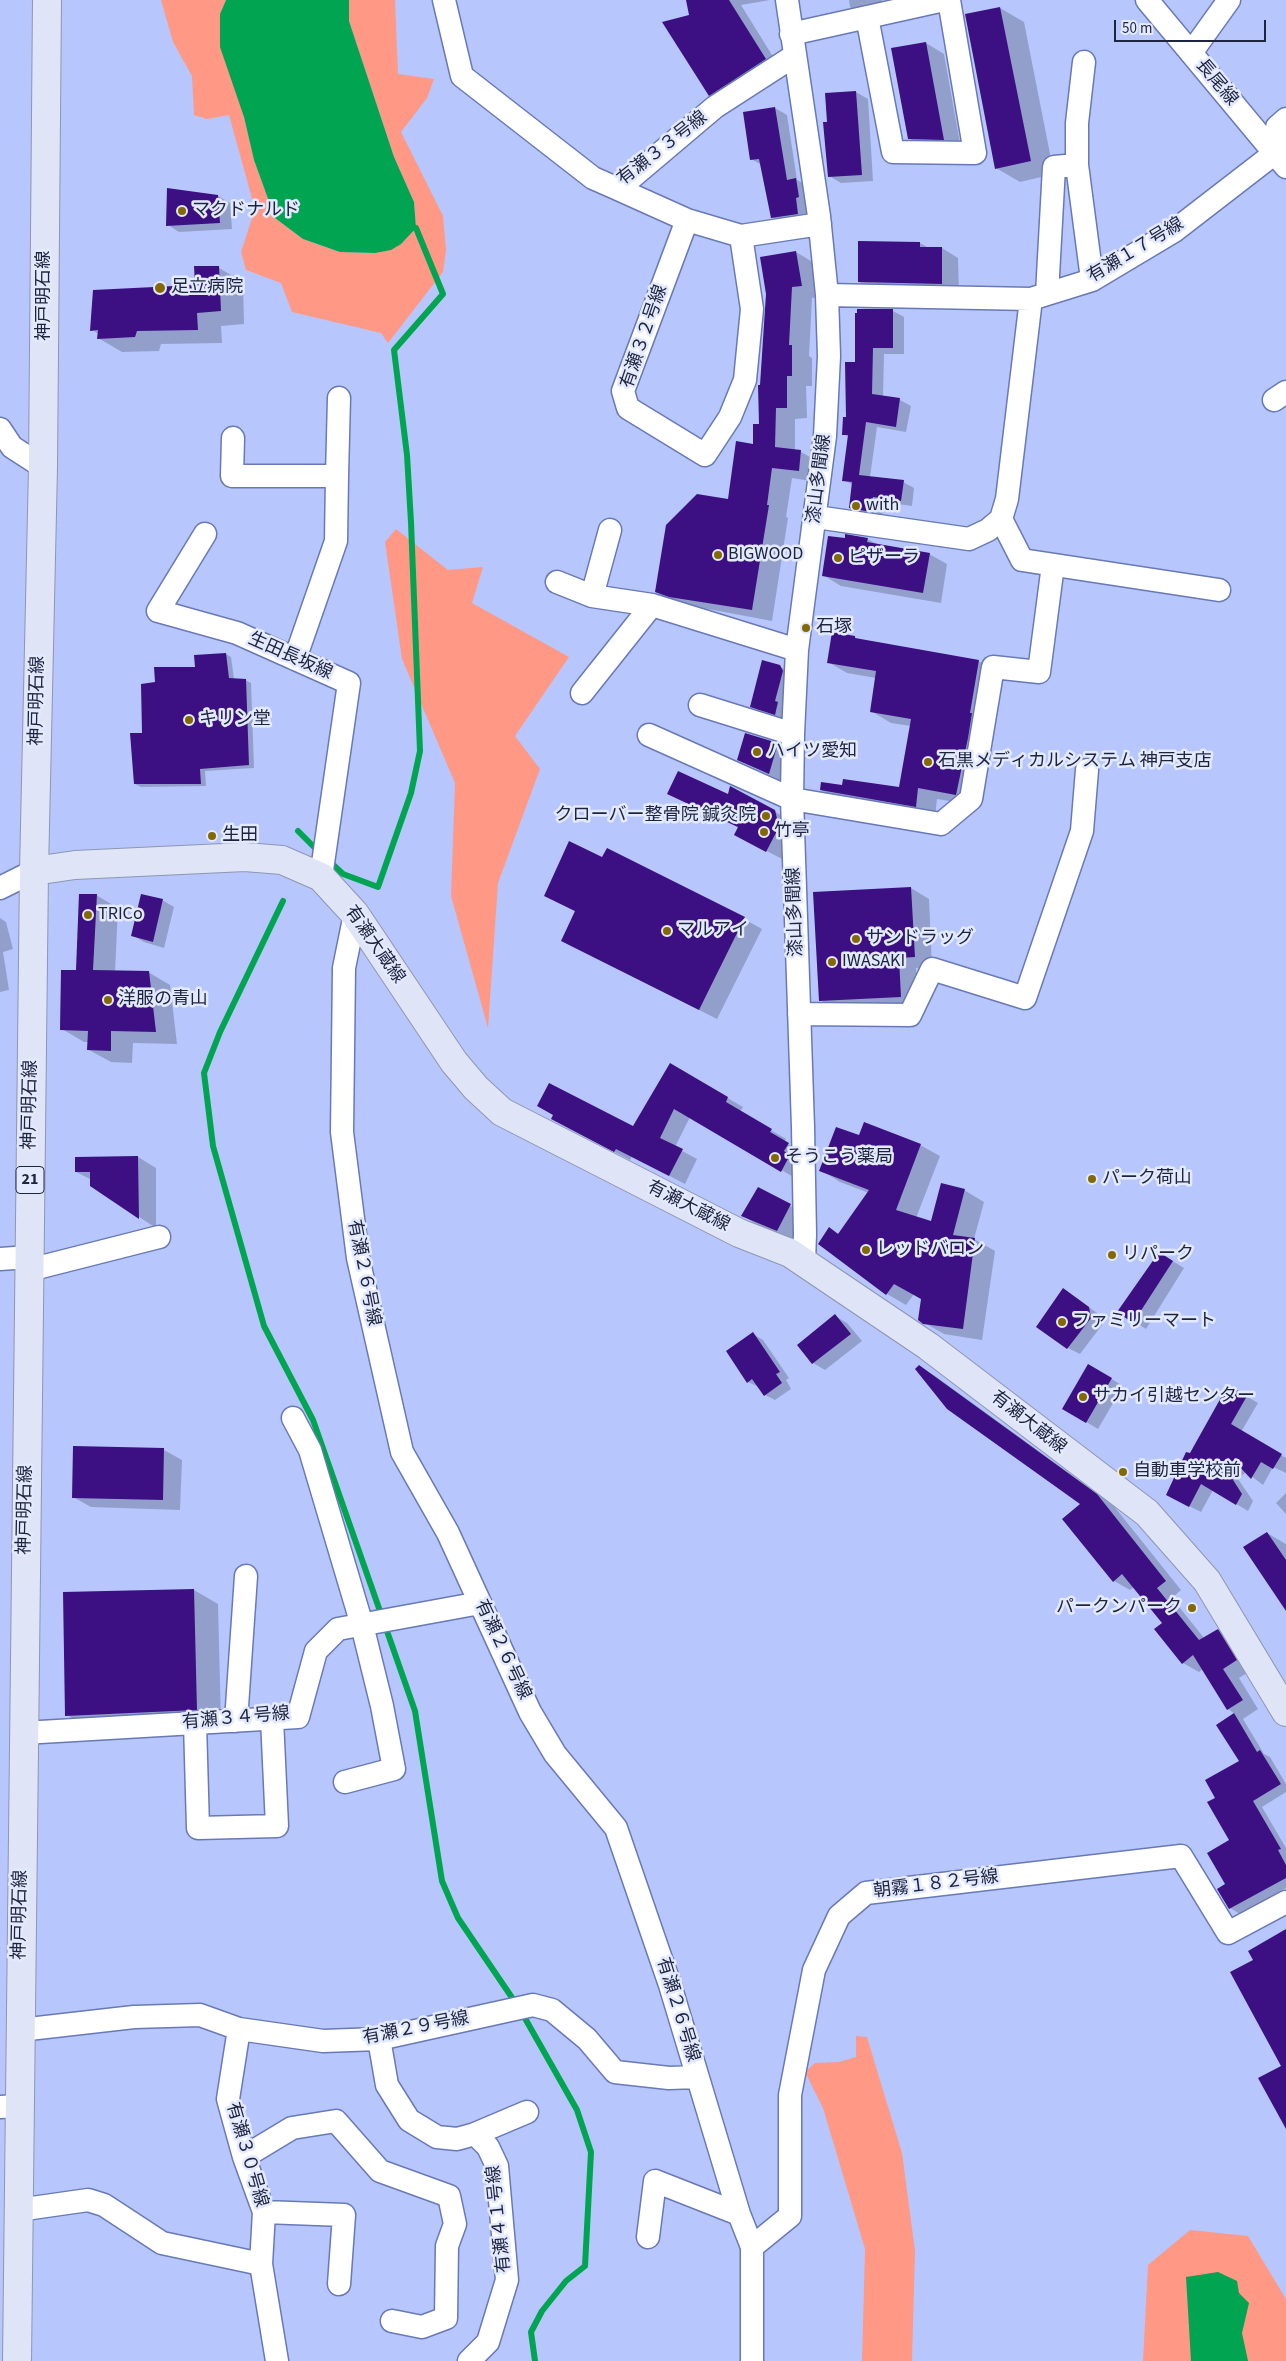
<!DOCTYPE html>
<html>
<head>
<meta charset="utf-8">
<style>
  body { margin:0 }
  #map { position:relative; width:1286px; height:2361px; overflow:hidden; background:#b7c7fd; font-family:"Source Sans 3",sans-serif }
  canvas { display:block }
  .scale { position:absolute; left:1114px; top:20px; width:152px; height:22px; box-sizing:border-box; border:2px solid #1d243d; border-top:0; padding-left:6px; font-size:15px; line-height:18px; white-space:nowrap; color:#1d243d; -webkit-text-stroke:4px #e3e9fe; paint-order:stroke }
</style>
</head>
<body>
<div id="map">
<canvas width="1286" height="2361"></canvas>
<div class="scale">50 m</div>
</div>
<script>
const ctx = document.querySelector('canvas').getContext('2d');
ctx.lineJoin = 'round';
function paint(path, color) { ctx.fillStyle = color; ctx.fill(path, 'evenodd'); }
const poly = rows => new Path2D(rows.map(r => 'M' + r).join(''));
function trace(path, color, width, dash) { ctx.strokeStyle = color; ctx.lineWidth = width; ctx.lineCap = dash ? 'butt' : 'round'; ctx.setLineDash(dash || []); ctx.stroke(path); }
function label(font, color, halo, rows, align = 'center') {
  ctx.font = font + ' "Source Sans 3","Noto Sans JP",sans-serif'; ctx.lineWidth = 5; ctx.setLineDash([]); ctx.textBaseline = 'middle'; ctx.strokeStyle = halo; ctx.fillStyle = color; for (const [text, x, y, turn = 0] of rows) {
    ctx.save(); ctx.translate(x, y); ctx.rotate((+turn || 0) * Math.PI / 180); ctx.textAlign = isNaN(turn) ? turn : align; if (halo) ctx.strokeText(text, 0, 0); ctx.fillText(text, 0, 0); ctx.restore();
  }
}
paint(poly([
  [161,0,226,0,220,14,254,160,275,218,303,239,340,252,375,253,416,228,414,202,394,157,349,21,349,0,395,0,398,74,434,79,427,98,401,132,443,216,446,250,443,272,388,343,381,333,292,312,281,283,246,270,241,252,255,209,229,115,207,119,194,115,192,76,173,42],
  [396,529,448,570,483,567,472,603,569,657,515,736,540,769,498,883,488,1028,451,896,455,783,402,659,385,542],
  [856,2036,867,2037,902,2153,915,2251,912,2361,862,2361,865,2249,823,2108,805,2072,815,2063,839,2062,856,2057],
  [1190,2230,1248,2236,1286,2299,1286,2361,1143,2361,1148,2265]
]), '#ff9885');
paint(poly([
  [226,0,349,0,349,21,394,157,414,202,416,228,401,244,391,250,375,253,340,252,303,239,275,218,254,160,244,117,220,47,220,14],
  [1218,2272,1237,2281,1239,2293,1249,2303,1242,2333,1248,2361,1191,2361,1186,2277]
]), '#00a451');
paint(poly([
  [688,0,770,0,741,5,780,68,725,103,709,95],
  [849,0,882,0,884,9,862,14,850,7],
  [1000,8,1024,22,1054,174,1020,182,996,168],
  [926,43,944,54,961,149,927,149,909,138],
  [856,92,868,99,873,181,841,183,829,176,828,123],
  [775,108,787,115,797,180,808,186,810,220,784,224,772,217,762,165,751,159],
  [218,196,230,203,232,229,179,232,168,225],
  [920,243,929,248,942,248,958,258,959,293,876,291,859,282],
  [796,252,816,264,821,297,812,298,809,356,812,358,812,386,806,386,807,418,795,419,795,451,801,452,821,463,818,482,792,478,786,517,788,518,772,621,676,603,656,592,729,500,754,445,760,425,761,386],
  [219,268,243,282,244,324,221,326,222,343,161,344,159,351,122,352,98,338,99,334,92,330,196,286],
  [893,311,904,317,904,354,884,354,883,397,900,400,911,406,906,432,877,427,870,477,903,482,914,488,912,506,884,502,882,517,861,514,850,508,853,485,844,480,849,437,843,434,856,363],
  [867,539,879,545,929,554,947,564,941,603,841,586,823,575,846,540],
  [855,637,860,641,978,661,997,672,975,805,937,799,935,817,841,801,821,790,843,786,900,789,911,726,891,723,871,711,876,678,847,673,828,662],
  [226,654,231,657,234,679,245,680,251,683,254,768,205,771,206,786,141,787,135,784,143,734,156,683],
  [779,666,794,675,790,722,766,715,751,706],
  [777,744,795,754,787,784,739,759],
  [669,793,729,796,774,811,794,823,786,861,755,845,739,828],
  [603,859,744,919,762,929,717,1019,580,950,576,912,545,896],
  [911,888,929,899,932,967,916,968,918,1007,838,1011,820,1000],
  [96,895,118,908,115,972,148,972,170,985,177,1044,133,1043,132,1063,111,1062,89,1050,89,1042,84,1042,62,1029],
  [162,900,174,907,164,948,144,942,132,935],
  [0,918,6,922,13,949,3,952,9,990,0,992],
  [671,1065,743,1107,740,1112,786,1139,784,1142,804,1153,797,1179,690,1117,675,1147,697,1159,685,1184,632,1156,630,1160,568,1128,634,1128],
  [859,1137,920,1145,940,1156,916,1218,932,1223,964,1190,984,1202,974,1239,995,1251,982,1340,944,1334,923,1322,922,1299,914,1294,906,1305,887,1294,819,1244,830,1229,839,1234,869,1193,840,1182,821,1170],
  [138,1157,156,1168,156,1228,92,1186,92,1180,76,1172],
  [758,1189,815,1219,801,1244,766,1230,743,1216],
  [1171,1260,1184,1268,1146,1329,1119,1312],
  [1063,1289,1100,1315,1102,1325,1080,1354,1068,1348],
  [835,1316,847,1323,862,1341,825,1370,813,1363],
  [753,1334,763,1340,789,1378,786,1380,791,1389,775,1400,765,1395,759,1387,748,1382],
  [1089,1365,1123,1386,1098,1429,1063,1408],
  [919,1367,935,1376,1113,1505,1181,1590,1172,1598,1204,1638,1218,1630,1234,1639,1252,1670,1239,1678,1258,1709,1243,1719,1264,1754,1270,1757,1286,1784,1286,1792,1262,1807,1286,1848,1286,1888,1240,1914,1230,1908,1227,1885,1231,1840,1216,1798,1241,1761,1218,1725,1235,1714,1228,1709,1203,1669,1199,1672,1183,1663,1163,1623,1134,1587,1130,1590,1114,1581,1082,1504],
  [1229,1386,1258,1403,1241,1432,1286,1458,1286,1473,1273,1467,1263,1485,1246,1472,1238,1479,1253,1501,1248,1511,1213,1490,1201,1512,1179,1501,1190,1455],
  [164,1450,182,1460,180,1510,91,1507,73,1497],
  [1286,1493,1286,1514,1276,1503],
  [1267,1533,1286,1544,1286,1609],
  [194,1590,218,1604,221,1723,91,1729,67,1715,64,1593]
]), '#0003');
trace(poly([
  [298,831,319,852],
  [328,860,343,874,378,887,411,793,420,751,411,522,407,455,394,350,443,294,416,228,409,227],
  [283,901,220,1032,204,1073,213,1146,264,1326,313,1420,415,1711,442,1881,458,1918,517,2005],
  [522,2013,577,2110,591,2152,585,2266,566,2281,542,2311,531,2332,535,2361]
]), '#00a451', 6);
paint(poly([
  [686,0,729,0,766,59,709,96,662,22,689,15],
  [1000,7,1031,161,995,169,965,14],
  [926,42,944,140,908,139,891,48],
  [856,91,862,175,828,177,823,122,827,122,825,93],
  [775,107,787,180,796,178,799,197,796,198,798,214,771,218,759,159,750,160,743,112],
  [167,188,218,195,220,223,166,226],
  [858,241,920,242,920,247,942,247,942,284,858,282],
  [796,251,802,286,792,287,789,345,792,345,792,376,787,376,787,408,776,408,775,447,801,450,799,471,772,468,767,505,769,505,752,610,669,597,655,592,666,525,697,494,728,499,736,441,753,444,753,424,759,424,758,385,760,385,766,294,760,257],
  [194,266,219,266,221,311,197,313,198,330,137,331,135,337,97,339,98,330,90,331,93,290,195,285],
  [857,309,893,309,893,348,873,348,872,394,900,398,896,427,866,422,859,475,904,480,901,501,873,497,871,512,849,508,852,482,842,481,848,435,842,435,843,417,846,417,845,362,855,362,855,313,857,313],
  [845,534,868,538,867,542,930,553,923,593,822,576,828,536,845,538],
  [832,632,855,636,855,638,979,660,970,713,972,713,968,738,956,795,918,788,916,807,820,790,821,782,842,785,843,779,899,787,911,719,870,712,876,671,827,663],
  [226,653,229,678,246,679,249,765,200,769,201,784,134,784,130,733,142,733,141,684,155,682,154,667,195,667,194,655],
  [762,660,780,665,783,671,775,701,778,702,775,715,750,707],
  [745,733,778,743,769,774,737,760],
  [678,771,728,794,730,786,775,810,779,827,766,852,734,835,738,827,667,794],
  [569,841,602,857,607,848,745,917,699,1010,561,941,575,911,544,896],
  [911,887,915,957,899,958,901,997,819,1001,813,892],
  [79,894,97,894,93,970,149,971,156,1032,111,1031,111,1051,87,1050,88,1031,60,1030,61,970,76,970],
  [141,894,163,899,153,942,131,936],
  [670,1063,728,1097,726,1102,772,1129,770,1132,789,1143,784,1151,790,1155,781,1172,674,1109,660,1138,683,1149,669,1176,616,1149,614,1152,551,1119,553,1115,537,1106,549,1083,633,1126],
  [864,1122,921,1144,896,1210,931,1221,941,1183,965,1189,953,1235,975,1238,963,1329,923,1324,918,1320,921,1299,894,1284,886,1295,818,1244,829,1227,838,1234,869,1190,819,1171,836,1127,859,1135],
  [138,1156,139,1219,90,1186,90,1172,75,1172,75,1157],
  [758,1187,791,1204,777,1231,741,1216],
  [1159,1252,1173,1261,1133,1323,1117,1312],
  [1063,1288,1089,1307,1091,1318,1067,1349,1036,1327],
  [835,1314,851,1334,812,1364,797,1345],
  [753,1332,780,1372,776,1374,782,1383,764,1396,752,1379,747,1383,726,1351],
  [1088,1364,1112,1378,1086,1423,1062,1409],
  [919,1365,1097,1494,1166,1581,1157,1588,1199,1640,1218,1629,1237,1660,1223,1669,1243,1700,1227,1710,1193,1655,1182,1664,1154,1629,1162,1623,1122,1574,1113,1582,1062,1519,1080,1504,947,1409,915,1369],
  [1228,1385,1247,1396,1231,1424,1282,1454,1273,1469,1261,1462,1251,1479,1237,1464,1228,1472,1242,1494,1236,1505,1201,1484,1189,1507,1166,1495,1186,1452,1190,1453],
  [73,1446,164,1448,163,1500,72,1498],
  [1267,1532,1286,1560,1286,1611,1243,1547],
  [194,1589,197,1710,65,1716,63,1592],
  [1234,1713,1257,1752,1260,1750,1281,1784,1253,1801,1281,1849,1278,1850,1286,1865,1286,1878,1229,1909,1217,1889,1225,1884,1207,1853,1229,1840,1207,1802,1215,1798,1205,1780,1239,1761,1216,1725],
  [1286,1929,1286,2129,1258,2078,1281,2066,1230,1972,1253,1960,1248,1951]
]), '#3c1082');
const minor = poly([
  [444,0,462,76,593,178,618,189,715,107,794,56],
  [787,0,819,216,827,295,829,356,825,436,797,650,793,734,792,799,803,1127,805,1234,804,1261],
  [1147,0,1286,167],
  [867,17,893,152,975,153,949,0],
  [791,34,944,0],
  [1191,53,1229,0],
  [1084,62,1077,123,1077,165,1092,279],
  [618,189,687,220,741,236,820,224],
  [687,220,623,391,628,408,705,455,730,417,745,380,752,309,741,236],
  [1047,294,1054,167,1077,165],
  [827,295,1031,299,1092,280,1174,231,1275,153,1277,127,1286,119],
  [1274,400,1286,392],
  [0,429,12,447,43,467],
  [233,438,232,476,337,476,336,541,295,659],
  [337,476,339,398],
  [816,517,969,539,988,530,1001,519,1007,499,1031,299],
  [1001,519,1022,560,1219,590],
  [205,534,158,611,237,633,349,683,321,877],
  [557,582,592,596,652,605,797,650],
  [592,596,610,530],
  [582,693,652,605],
  [700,705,793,734],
  [649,735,792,799,941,824,971,799,993,667,1039,672,1053,565],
  [0,888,34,871],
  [355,914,344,968,342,1132,358,1258,402,1452,448,1533,530,1712,555,1754,616,1828,670,1985,739,2214,752,2247,752,2361],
  [799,1014,910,1015,932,969,1025,998,1082,831,1087,770],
  [0,1259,29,1257],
  [29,1270,159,1237],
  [293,1418,310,1450,362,1625,382,1706,394,1769,345,1782],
  [236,1721,246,1576],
  [195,1723,198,1828,277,1826,272,1719],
  [23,1733,298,1717,316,1651,338,1629,480,1603],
  [20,2030,134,2017,200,2015,239,2029,323,2041,379,2039,533,2005,552,2010,587,2039,615,2072,669,2078,697,2077],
  [379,2039,387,2085,409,2120,437,2137,457,2139,475,2134,527,2112],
  [0,2107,19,2106],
  [244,2157,292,2128,336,2121,380,2171,449,2196,455,2224,447,2246,446,2318,422,2327,392,2321],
  [18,2210,88,2200,104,2205,162,2243,261,2264,264,2212,244,2157,228,2099,239,2029],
  [264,2212,344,2215,339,2284],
  [648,2237,655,2181,739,2214],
  [752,2247,790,2216,790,2095,814,1970,839,1916,866,1893,1181,1856,1228,1933,1286,1902],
  [261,2264,277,2361],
  [469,2361,488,2342,507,2280,497,2166,488,2147,475,2134]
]);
const major = poly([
  [34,871,75,865,245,857,282,860,321,877,355,914,454,1062,476,1088,502,1112,739,1233,790,1253,928,1346,1147,1513,1207,1581,1286,1712],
  [17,2361,34,871,43,467,47,0]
]);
trace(minor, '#6879b6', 25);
trace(major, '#8d96b2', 30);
trace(minor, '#fff', 22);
trace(major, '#dfe5f7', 28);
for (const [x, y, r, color] of [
  [182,211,5,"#836903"],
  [160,288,6,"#836903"],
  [856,506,5,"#836903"],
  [718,555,5,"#836903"],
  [838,558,5,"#836903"],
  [806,628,5,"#836903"],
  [189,720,5,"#836903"],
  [757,752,5,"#836903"],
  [928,762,5,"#836903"],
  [766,816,5,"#836903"],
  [764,832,5,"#836903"],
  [212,836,5,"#836903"],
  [88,915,5,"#836903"],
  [667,931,5,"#836903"],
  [856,939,5,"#836903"],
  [832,962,5,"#836903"],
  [108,1000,5,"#836903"],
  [775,1158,5,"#836903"],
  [1092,1179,5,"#836903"],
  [866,1250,5,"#836903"],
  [1112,1255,5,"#836903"],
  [1062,1322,5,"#836903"],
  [1083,1397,5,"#836903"],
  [1123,1472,5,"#836903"],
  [1192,1608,5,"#836903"]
]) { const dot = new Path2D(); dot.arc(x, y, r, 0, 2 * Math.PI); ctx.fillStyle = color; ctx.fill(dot); trace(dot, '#e3e9fe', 2); }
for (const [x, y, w] of [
  [30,1180,28]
]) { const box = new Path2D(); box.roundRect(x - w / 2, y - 13.5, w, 27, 4); ctx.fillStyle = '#e3e9fe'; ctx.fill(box); trace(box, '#1d243d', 1); }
label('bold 16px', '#1d243d', null, [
  ["21",30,1180]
]);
label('18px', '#1d243d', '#e3e9fe', [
  ["長尾線",1216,83,50],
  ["有瀬３３号線",663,149,-38],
  ["有瀬１７号線",1136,251,-31],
  ["神戸明石線",45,296,-90],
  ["有瀬３２号線",645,337,-71],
  ["漆山多聞線",820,479,-83],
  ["生田長坂線",290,657,24],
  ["神戸明石線",38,701,-89],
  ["漆山多聞線",796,912,-92],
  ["有瀬大蔵線",374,945,55],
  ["神戸明石線",31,1105,-89],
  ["有瀬大蔵線",688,1207,27],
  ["有瀬２６号線",363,1273,79],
  ["有瀬大蔵線",1028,1423,38],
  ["神戸明石線",26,1510,-89],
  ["有瀬２６号線",502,1650,65],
  ["有瀬３４号線",236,1719,-5],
  ["朝霧１８２号線",936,1885,-7],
  ["神戸明石線",21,1915,-89],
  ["有瀬２６号線",677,2010,73],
  ["有瀬２９号線",416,2029,-11],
  ["有瀬３０号線",246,2155,74],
  ["有瀬４１号線",500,2219,-96]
]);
label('18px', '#1d243d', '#e3e9fe', [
  ["マクドナルド",192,211],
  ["足立病院",171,288],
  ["with",866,506],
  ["BIGWOOD",728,555],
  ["ピザーラ",848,558],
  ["石塚",816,628],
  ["キリン堂",199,720],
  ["ハイツ愛知",767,752],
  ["石黒メディカルシステム 神戸支店",938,762],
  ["クローバー整骨院 鍼灸院",756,816,"right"],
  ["竹亭",774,832],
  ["生田",222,836],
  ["TRICo",98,915],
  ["マルアイ",677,931],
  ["サンドラッグ",866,939],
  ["IWASAKI",842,962],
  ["洋服の青山",118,1000],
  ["そうこう薬局",785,1158],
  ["パーク荷山",1102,1179],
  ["レッドバロン",876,1250],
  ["リパーク",1122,1255],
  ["ファミリーマート",1072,1322],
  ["サカイ引越センター",1093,1397],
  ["自動車学校前",1133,1472],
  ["パークンパーク",1182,1608,"right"]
], 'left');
</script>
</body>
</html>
